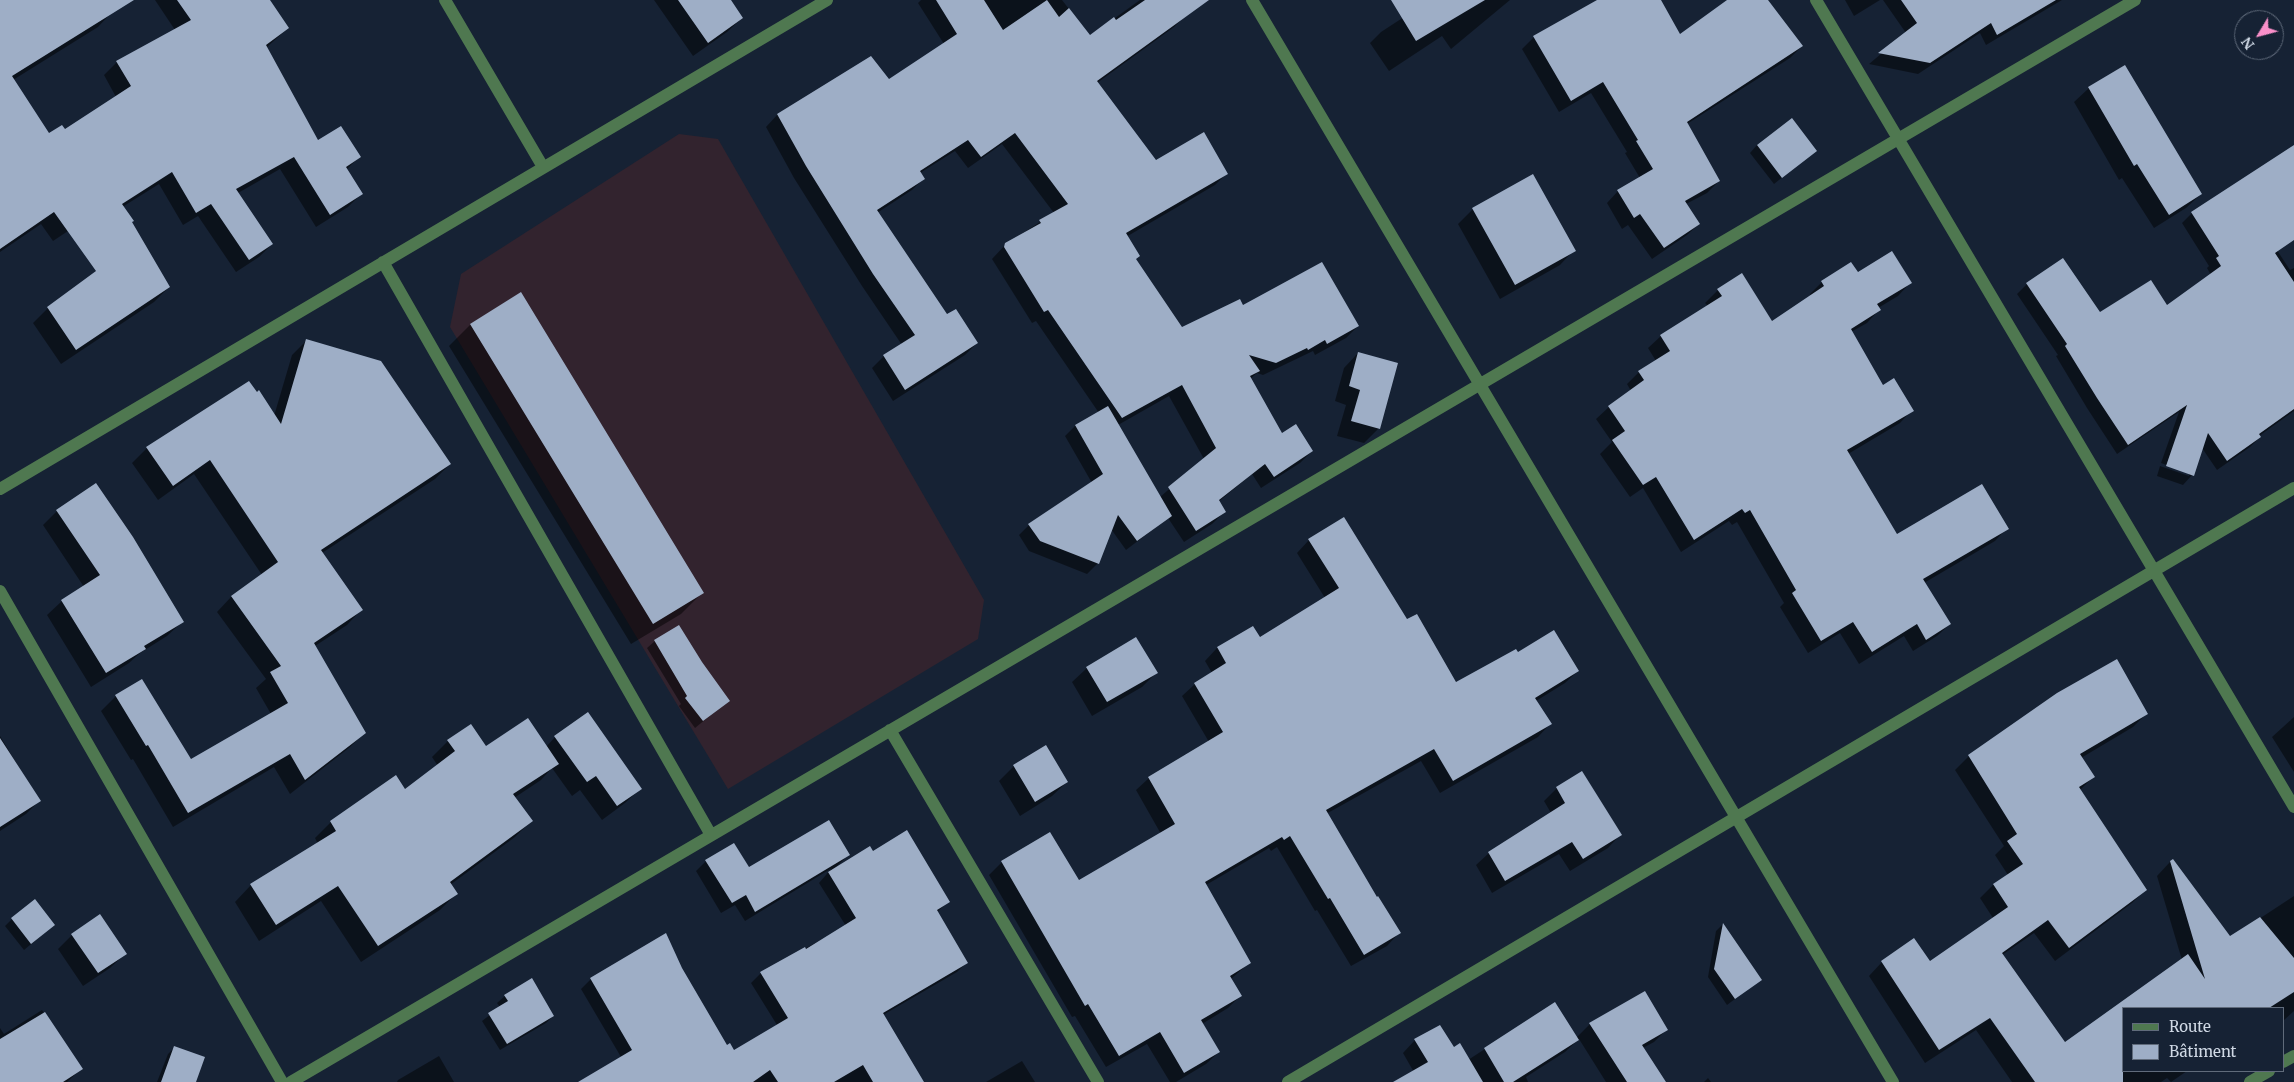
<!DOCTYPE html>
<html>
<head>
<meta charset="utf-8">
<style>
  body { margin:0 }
  #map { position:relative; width:2294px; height:1082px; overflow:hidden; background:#162234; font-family:Merriweather,serif }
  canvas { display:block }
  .legend { position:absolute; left:2122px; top:1007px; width:162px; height:65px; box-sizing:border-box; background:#162234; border:1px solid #606b7b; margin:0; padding:6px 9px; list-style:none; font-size:15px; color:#d0d9e5 }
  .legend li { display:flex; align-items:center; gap:10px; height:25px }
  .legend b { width:25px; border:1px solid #606b7b }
  .north { position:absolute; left:2234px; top:10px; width:50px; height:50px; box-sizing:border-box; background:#162234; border:1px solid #606b7b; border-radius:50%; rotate:233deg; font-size:14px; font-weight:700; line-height:20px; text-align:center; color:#d0d9e5 }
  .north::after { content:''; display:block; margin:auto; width:18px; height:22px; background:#f98fc9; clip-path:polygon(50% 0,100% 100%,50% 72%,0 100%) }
</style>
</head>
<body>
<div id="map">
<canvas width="2294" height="1082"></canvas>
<ul class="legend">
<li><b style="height:6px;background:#4f7850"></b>Route</li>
<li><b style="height:14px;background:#9eaec6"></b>Bâtiment</li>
</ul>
<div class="north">N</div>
</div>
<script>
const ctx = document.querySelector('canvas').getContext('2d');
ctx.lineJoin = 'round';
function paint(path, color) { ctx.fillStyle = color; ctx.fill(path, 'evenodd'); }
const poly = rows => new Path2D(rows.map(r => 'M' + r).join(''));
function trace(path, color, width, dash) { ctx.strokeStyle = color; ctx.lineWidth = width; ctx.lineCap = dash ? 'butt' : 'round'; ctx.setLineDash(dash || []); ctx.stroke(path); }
paint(poly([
  [679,134,718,139,984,600,978,639,728,789,450,327,461,274]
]), '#32232e');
paint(poly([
  [6,0,101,0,111,13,98,27,13,80,49,135,65,131,116,97,104,75,117,62,175,30,155,0,268,0,288,28,266,48,318,141,359,157,346,170,361,194,348,207,316,227,280,169,238,193,272,244,259,257,236,272,198,216,183,225,159,184,116,211,110,203,53,241,41,224,0,252,0,4],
  [654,0,729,0,742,18,727,32,693,56],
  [921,0,1062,0,1090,36,1140,0,1175,0,1186,15,1174,27,1097,83,1156,161,1227,173,1215,185,1126,237,1135,260,1182,329,1243,307,1358,326,1346,338,1315,355,1313,351,1263,375,1257,373,1250,379,1281,435,1312,451,1300,463,1261,488,1252,474,1218,502,1224,512,1212,524,1184,542,1168,518,1126,550,1111,529,1098,563,1087,574,1029,551,1019,535,1029,525,1092,483,1065,436,1075,426,1099,413,1036,321,1032,323,992,259,1006,244,1054,213,1002,144,968,168,955,151,920,173,924,178,912,190,877,213,947,316,977,343,965,355,893,401,872,368,884,356,902,345,862,286,794,178,766,127,778,114,888,80,944,44,918,3],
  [1169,396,1204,459,1160,497,1118,425],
  [1430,0,1510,0,1451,49,1442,36,1389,71,1370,43,1381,32],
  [1600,0,1659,0,1680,36,1729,0,1767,0,1802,46,1790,58,1687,124,1719,181,1707,193,1686,204,1699,224,1687,235,1652,259,1628,225,1622,229,1607,203,1618,191,1640,178,1625,153,1627,152,1591,93,1559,112,1522,49,1534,37],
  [1845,0,1880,0,1854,16],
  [1883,0,2062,0,1986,45,1980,33,1918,74,1869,64,1906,33],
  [2089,88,2201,194,2186,208,2154,228,2122,178,2119,180,2074,102],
  [1757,145,1815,151,1774,184,1750,153],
  [2294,147,2294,189,2254,215,2290,270,2294,268,2294,411,2259,436,2260,437,2250,447,2217,470,2202,448,2192,475,2183,485,2157,476,2160,466,2189,476,2189,473,2161,463,2179,412,2117,454,2087,408,2056,356,2058,355,2017,294,2027,284,2099,314,2167,307,2211,275,2207,268,2209,266,2182,223,2192,213],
  [1473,209,1574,250,1560,265,1500,299,1458,224],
  [1857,274,1910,283,1898,296,1878,308,1879,310,1867,323,1851,332,1882,387,1912,410,1900,423,1848,454,1897,536,2007,528,1995,541,1924,583,1950,624,1937,636,1913,651,1904,636,1859,664,1840,633,1808,653,1780,607,1784,603,1737,522,1732,525,1729,521,1681,552,1643,488,1630,497,1600,454,1612,442,1596,419,1609,407,1631,391,1627,384,1639,372,1656,361,1648,348,1661,336,1708,306,1705,303,1718,290,1772,323,1811,296,1810,294,1822,282],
  [169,287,154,302,61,364,33,323,48,308],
  [520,294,702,593,681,614,631,644,449,346,470,325],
  [307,340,450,464,435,479,322,553,361,610,347,625,315,646,365,732,350,747,290,794,274,767,173,827,133,759,131,760,101,711,116,696,142,680,191,761,271,714,256,688,266,679,217,612,231,597,262,575,194,474,158,500,132,463,147,448,274,416,292,355],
  [1358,353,1379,428,1364,443,1337,436,1346,405,1335,401,1344,368],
  [57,511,182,622,167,636,140,653,129,663,91,687,47,615,62,601,84,587,43,525],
  [1309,540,1407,621,1455,684,1518,654,1578,671,1565,683,1536,701,1550,724,1538,737,1440,793,1421,761,1326,814,1376,899,1399,933,1387,946,1351,966,1317,910,1315,911,1277,847,1271,851,1269,848,1206,885,1249,963,1231,979,1240,996,1228,1008,1202,1024,1219,1052,1206,1064,1176,1082,1170,1082,1147,1044,1106,1067,1075,1016,1072,1017,989,875,1002,862,1049,834,1078,882,1161,834,1136,790,1149,778,1209,742,1182,696,1195,684,1212,673,1205,661,1217,648,1253,627,1260,639,1325,598,1297,553],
  [655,641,729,700,695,728,679,706,681,704,647,648],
  [1087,668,1156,673,1142,687,1092,716,1072,682],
  [2057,694,2146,714,2133,727,2081,758,2093,777,2080,790,2145,890,2132,903,2055,961,2034,933,2002,955,2065,1044,2182,960,2157,876,2170,862,2173,861,2230,938,2294,896,2294,1011,2283,1021,2283,1008,2123,1008,2123,1071,2187,1071,2171,1082,2167,1078,2161,1082,2012,1082,1976,1030,1925,1063,1869,976,1882,962,1930,963,1993,918,1980,898,1993,885,2008,875,1995,855,2004,846,1955,770,1969,756],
  [2294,717,2294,772,2272,737],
  [0,736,39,801,26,814,0,831],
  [555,737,640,789,625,803,602,820,580,790,572,796,552,768,541,780,514,798,531,821,515,837,450,885,456,894,440,910,361,962,321,901,259,941,235,902,251,885,318,844,315,838,331,822,405,790,438,766,432,757,448,741,486,748,546,747],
  [1046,747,1067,782,1052,796,1020,816,999,781,1014,766],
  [1582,772,1620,835,1608,848,1570,871,1559,854,1492,893,1476,865,1489,853,1551,813,1544,801,1557,788],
  [873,852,948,902,937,912,967,962,957,972,883,1015,923,1082,579,1082,621,1057,581,989,591,979,727,1046,733,1052,777,1025,751,983,761,973,846,926,819,883,832,868,745,921,735,905,721,913,696,871,706,861,748,869,848,855,834,869],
  [12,919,54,925,24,950,5,926],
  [1722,925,1760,980,1727,1005,1708,977,1716,931],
  [72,935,125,954,110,968,83,986,58,949],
  [1644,992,1666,1030,1654,1042,1643,1048,1664,1082,1606,1082,1579,1039,1565,1052,1526,1077,1528,1082,1402,1082,1415,1074,1403,1053,1415,1040,1453,1048,1468,1060,1554,1004,1576,1038,1590,1024],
  [505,996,553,1016,546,1023,500,1050,482,1021,500,1007,497,1003],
  [42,1010,81,1069,67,1082,0,1082,0,1028,4,1034],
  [175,1047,195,1082,157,1082,168,1054],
  [439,1056,454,1082,397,1082,398,1080],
  [1022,1061,1035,1082,986,1082],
  [1708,1078,1711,1082,1704,1082]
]), '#0007');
paint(poly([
  [0,0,134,0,12,76,49,133,62,125,65,129,131,86,116,61,191,20,177,0,270,0,289,28,266,45,318,140,341,126,361,157,346,167,363,194,330,215,294,157,236,189,273,244,249,260,211,204,196,213,172,172,122,204,134,221,132,222,170,287,76,350,47,307,96,271,54,212,0,249],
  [678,0,731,0,743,18,708,43],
  [936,0,984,0,1003,30,1047,0,1059,17,1069,8,1090,35,1114,17,1116,20,1145,0,1209,0,1097,81,1156,160,1204,132,1228,174,1126,233,1140,256,1136,259,1182,327,1240,299,1243,305,1322,262,1359,326,1327,344,1325,340,1308,350,1307,348,1276,363,1249,355,1260,371,1250,376,1282,433,1296,424,1313,451,1274,477,1265,464,1219,500,1226,512,1196,531,1168,487,1216,448,1182,385,1122,418,1048,310,1044,312,1004,247,1005,243,1041,223,1039,220,1068,204,1015,133,981,157,968,140,920,171,925,179,877,210,947,314,956,309,978,343,905,390,883,355,915,335,873,274,806,166,777,114,871,56,889,79,957,34],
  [1391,0,1485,0,1416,41],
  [1597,0,1661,0,1680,34,1727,0,1768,0,1803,46,1687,122,1720,181,1685,201,1700,224,1664,248,1640,214,1634,218,1617,190,1653,169,1636,141,1638,140,1603,82,1571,101,1533,36],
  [1901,0,2056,0,1997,35,1991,23,1930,63,1878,53,1917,23],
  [2125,65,2202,194,2169,215,2137,164,2134,166,2088,87],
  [1792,118,1817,151,1782,178,1757,145],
  [2294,145,2294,240,2275,253,2294,282,2294,409,2259,434,2261,437,2227,461,2208,433,2194,476,2166,466,2187,405,2128,445,2097,398,2065,346,2067,344,2026,283,2063,258,2100,312,2151,280,2167,305,2221,266,2216,258,2219,256,2191,212],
  [1533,174,1576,251,1515,285,1472,208],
  [1892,251,1912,283,1877,304,1881,310,1851,329,1883,385,1894,378,1914,411,1847,450,1897,534,1982,484,2009,529,1923,579,1951,624,1926,640,1917,624,1872,652,1853,622,1821,641,1792,593,1796,590,1750,510,1745,513,1742,509,1694,540,1656,477,1643,485,1612,440,1625,431,1608,406,1644,380,1638,371,1670,351,1660,335,1722,296,1717,289,1742,273,1772,321,1824,286,1821,281,1851,262,1858,272],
  [521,292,704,593,653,624,470,324],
  [306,339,381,361,451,464,321,550,363,610,314,643,366,733,305,780,290,754,188,813,148,745,146,746,115,695,142,679,191,759,288,703,270,672,281,666,231,596,278,562,210,460,173,486,146,447,249,381,257,392,259,390,281,424],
  [1358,352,1398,363,1380,429,1351,421,1360,390,1349,386],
  [1108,406,1172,516,1137,541,1118,515,1099,564,1040,541,1028,524,1103,474,1075,425],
  [96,483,133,537,184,622,144,646,146,649,106,673,61,600,100,575,56,510],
  [1344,517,1407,619,1417,614,1456,682,1516,649,1518,652,1554,630,1579,671,1535,698,1552,724,1453,781,1434,749,1326,810,1377,897,1378,896,1401,933,1364,955,1330,898,1328,899,1290,836,1284,840,1282,837,1205,882,1251,963,1230,976,1242,996,1201,1020,1220,1052,1184,1073,1160,1032,1119,1056,1088,1004,1085,1006,1001,861,1050,832,1079,880,1175,824,1148,777,1223,732,1194,683,1226,663,1217,647,1253,626,1260,637,1339,588,1308,539],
  [679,625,702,662,730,701,703,721,685,698,687,696,654,640],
  [1136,637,1158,673,1107,702,1086,667],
  [2117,659,2148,714,2080,754,2095,777,2079,787,2147,890,2069,948,2048,920,2002,953,2065,1042,2188,954,2205,979,2170,861,2173,859,2230,936,2260,917,2294,958,2294,992,2269,1008,2123,1008,2123,1082,2035,1082,1990,1018,1939,1050,1881,961,1914,938,1930,961,2008,907,1993,884,2023,864,2007,841,2017,834,1968,755,2057,693],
  [588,712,642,789,617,806,596,776,587,782,554,736],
  [528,718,559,764,513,794,533,821,450,882,458,894,378,946,338,886,276,925,250,884,336,831,330,821,396,775,405,789,455,751,447,740,471,724,486,746],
  [0,738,41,801,0,827],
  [1046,745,1068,782,1035,802,1013,765],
  [1582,771,1622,835,1583,859,1572,842,1505,881,1488,852,1565,803,1556,787],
  [829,820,850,855,755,912,746,895,732,903,705,860,734,843,749,867],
  [907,830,950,902,937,910,968,963,883,1013,924,1082,873,1082,863,1065,834,1082,778,1082,770,1070,753,1082,578,1082,632,1050,590,978,666,933,682,968,727,1045,730,1043,734,1050,788,1018,760,972,805,947,806,949,856,918,828,872,870,846,873,851],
  [35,899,55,925,31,944,11,918],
  [100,914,127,954,98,973,71,934],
  [1723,923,1762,980,1735,999,1714,969],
  [532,978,554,1016,507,1044,488,1013,508,1001,504,995],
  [1645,991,1668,1030,1642,1045,1666,1082,1627,1082,1589,1023],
  [1555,1002,1579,1040,1513,1082,1504,1082,1484,1048],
  [45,1012,83,1069,63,1082,0,1082,0,1039],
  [1440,1025,1454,1047,1460,1043,1483,1082,1393,1082,1428,1062,1414,1039],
  [174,1046,205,1057,196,1082,161,1082]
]), '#9eaec6');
trace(poly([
  [445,0,543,167],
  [1252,0,1893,1082],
  [1816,0,2294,807],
  [383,262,711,835],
  [0,489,827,0],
  [0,591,282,1082],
  [890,730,1098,1082],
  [2283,1062,2294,1056],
  [291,1082,2135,0],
  [1288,1082,2294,488],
  [2250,1082,2269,1071]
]), '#4f7850', 12);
</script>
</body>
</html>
